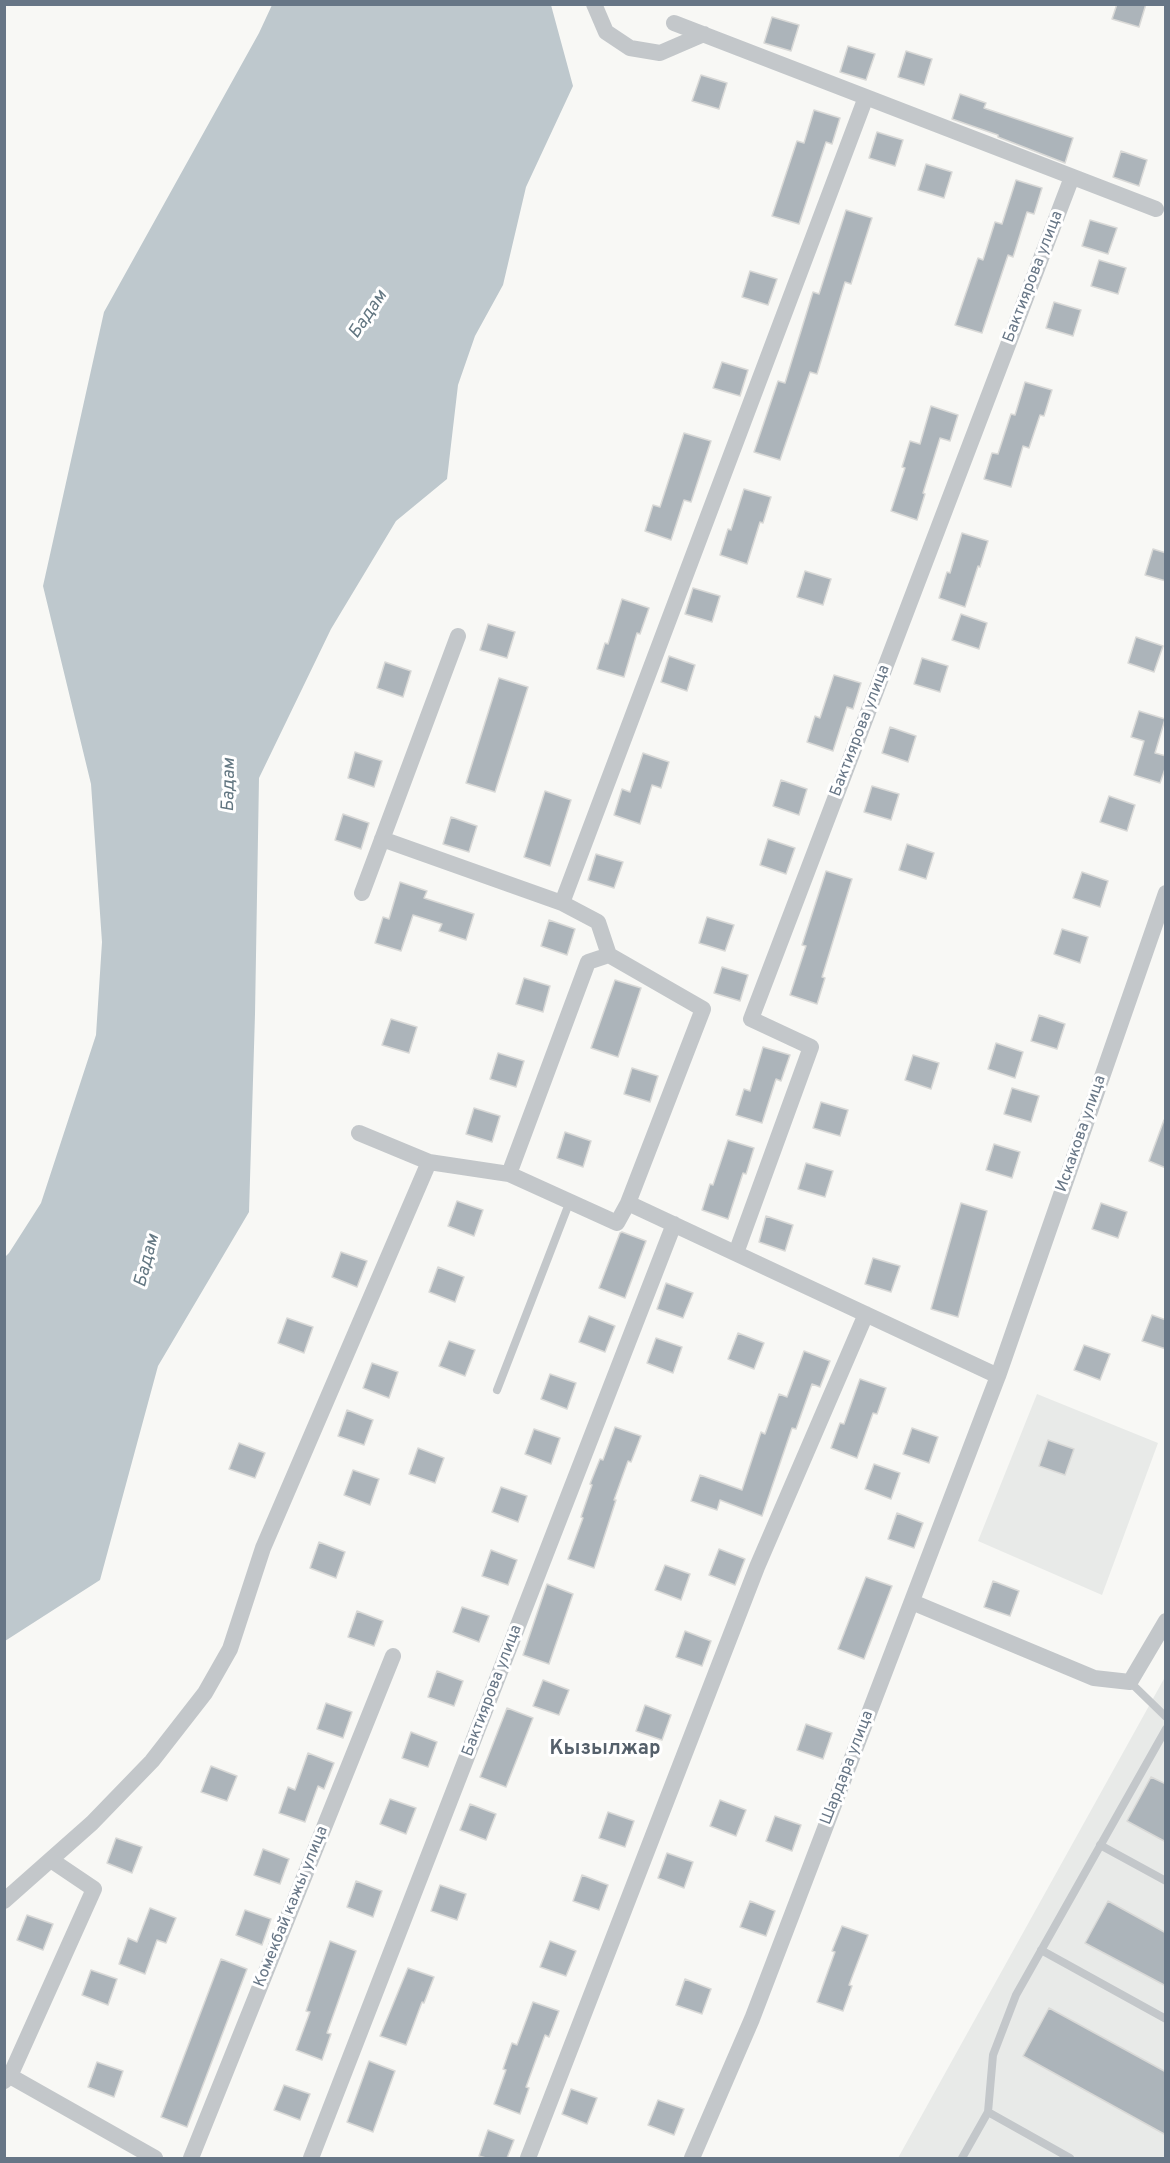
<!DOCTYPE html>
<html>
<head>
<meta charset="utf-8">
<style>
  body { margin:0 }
  #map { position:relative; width:1170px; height:2163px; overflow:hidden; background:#f8f8f5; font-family:Overpass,sans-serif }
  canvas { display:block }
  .frame { position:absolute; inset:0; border:6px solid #677686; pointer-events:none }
</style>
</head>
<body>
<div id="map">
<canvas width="1170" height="2163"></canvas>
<div class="frame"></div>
</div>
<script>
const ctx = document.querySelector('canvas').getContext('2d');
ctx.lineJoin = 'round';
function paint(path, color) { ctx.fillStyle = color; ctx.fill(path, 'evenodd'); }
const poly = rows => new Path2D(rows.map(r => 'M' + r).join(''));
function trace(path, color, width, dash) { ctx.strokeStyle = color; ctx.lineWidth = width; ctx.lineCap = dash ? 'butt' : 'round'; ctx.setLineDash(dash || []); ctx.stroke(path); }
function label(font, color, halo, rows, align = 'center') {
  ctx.font = font + ' Overpass,sans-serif'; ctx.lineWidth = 6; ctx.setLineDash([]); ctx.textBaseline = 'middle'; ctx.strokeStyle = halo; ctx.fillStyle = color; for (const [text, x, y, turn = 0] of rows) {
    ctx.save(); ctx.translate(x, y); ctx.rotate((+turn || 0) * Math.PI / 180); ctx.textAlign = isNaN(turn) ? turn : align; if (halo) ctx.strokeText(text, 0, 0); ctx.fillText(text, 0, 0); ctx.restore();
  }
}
paint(poly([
  [1037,1394,1158,1443,1102,1595,978,1541],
  [1165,1677,1165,2158,898,2158]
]), '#e8eae8');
paint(poly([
  [272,5,551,5,573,86,526,187,503,285,475,336,458,385,447,479,396,521,331,629,259,778,255,1014,249,1212,158,1366,100,1580,5,1641,5,1257,9,1253,41,1203,96,1035,102,942,91,784,43,586,104,312,259,33]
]), '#bec8cd');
const building = poly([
  [1117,4,1146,4,1139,27,1112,19,1117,4],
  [772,17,799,25,791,51,764,43,772,17],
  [848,46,875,54,866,80,840,72,848,46],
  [906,51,932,59,924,85,898,77,906,51],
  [701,75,727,83,719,109,692,101,701,75],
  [960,94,986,103,984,108,1073,138,1065,163,998,137,998,135,952,119,960,94],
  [814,110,840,118,832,144,826,142,799,224,772,216,797,141,804,143,814,110],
  [877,132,903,140,895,166,869,158,877,132],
  [1121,151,1147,160,1139,186,1113,177,1121,151],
  [926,164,952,172,944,198,918,190,926,164],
  [1016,180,1042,188,1034,214,1027,212,1013,257,1008,255,982,333,955,325,978,258,983,260,995,222,1002,224,1016,180],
  [846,210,872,218,851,284,845,282,817,374,810,372,780,460,754,452,778,381,785,383,813,292,819,294,846,210],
  [1090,220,1117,228,1108,254,1082,246,1090,220],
  [1099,260,1126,268,1118,294,1091,286,1099,260],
  [750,271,777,279,768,305,742,297,750,271],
  [1054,302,1081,310,1073,336,1046,328,1054,302],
  [722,362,748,370,740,396,713,388,722,362],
  [1025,382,1052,390,1044,416,1040,415,1029,448,1023,446,1011,487,984,479,992,453,998,454,1011,414,1015,415,1025,382],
  [931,406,958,415,950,441,940,438,923,493,925,494,917,520,891,511,905,468,902,467,910,441,920,444,931,406],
  [684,433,711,441,691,502,684,500,671,540,645,531,653,505,660,507,684,433],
  [744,489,771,497,763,523,760,522,747,564,720,555,728,529,731,530,744,489],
  [962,533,988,541,980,567,978,566,965,607,939,598,947,572,950,573,962,533],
  [1153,549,1166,553,1166,581,1145,575,1153,549],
  [805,571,831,579,823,605,797,597,805,571],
  [693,588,720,596,712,622,685,614,693,588],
  [622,599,649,608,640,634,637,633,624,677,597,669,605,643,608,644,622,599],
  [961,614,987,623,979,649,952,640,961,614],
  [488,624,515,632,507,658,480,650,488,624],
  [1136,637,1163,646,1154,672,1128,663,1136,637],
  [669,656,695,665,687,691,661,682,669,656],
  [922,658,948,666,940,692,914,684,922,658],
  [385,662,411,671,403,697,377,688,385,662],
  [834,675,861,683,853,709,847,707,833,751,807,742,815,716,820,718,834,675],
  [499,678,528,687,495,792,466,783,499,678],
  [1139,711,1165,719,1155,753,1166,756,1166,766,1160,783,1134,775,1144,741,1131,737,1139,711],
  [890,727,916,736,908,762,882,753,890,727],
  [355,752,382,761,374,787,348,778,355,752],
  [643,753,669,762,661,788,652,785,640,824,614,815,622,789,630,792,643,753],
  [781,780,807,789,799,815,773,806,781,780],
  [872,786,899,794,891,820,864,812,872,786],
  [545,791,571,800,550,866,524,857,545,791],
  [1109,796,1135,805,1127,831,1100,822,1109,796],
  [343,814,369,823,361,849,335,840,343,814],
  [451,817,477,826,469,852,443,844,451,817],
  [768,839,795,848,786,874,760,865,768,839],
  [907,844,934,853,926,879,899,870,907,844],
  [596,854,623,862,614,888,588,880,596,854],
  [826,871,852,879,822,977,825,978,817,1004,790,995,806,946,802,945,826,871],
  [1082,872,1108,881,1100,907,1073,898,1082,872],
  [400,882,427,891,424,898,474,914,466,940,439,931,442,924,413,915,401,951,375,943,383,917,389,919,400,882],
  [707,917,734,925,725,951,699,943,707,917],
  [549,920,575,929,567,955,541,946,549,920],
  [1062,929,1088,937,1080,963,1054,954,1062,929],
  [722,967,748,975,740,1001,714,993,722,967],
  [524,978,550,986,543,1012,516,1004,524,978],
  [615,980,641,988,618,1057,591,1048,615,980],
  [1039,1015,1065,1024,1057,1049,1031,1041,1039,1015],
  [391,1019,417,1027,409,1053,382,1045,391,1019],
  [996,1043,1023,1052,1015,1078,988,1069,996,1043],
  [763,1047,790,1055,781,1081,776,1079,762,1123,736,1115,744,1089,750,1091,763,1047],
  [498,1053,524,1061,516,1087,490,1079,498,1053],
  [913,1055,939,1063,931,1089,905,1080,913,1055],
  [632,1068,658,1076,650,1102,624,1094,632,1068],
  [1012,1088,1039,1096,1031,1122,1004,1114,1012,1088],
  [821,1102,848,1110,840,1136,813,1128,821,1102],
  [474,1108,500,1116,492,1142,466,1134,474,1108],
  [1164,1120,1166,1120,1166,1168,1149,1161,1164,1120],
  [565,1132,591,1141,583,1167,557,1158,565,1132],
  [728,1140,754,1148,746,1174,743,1173,728,1219,702,1210,710,1184,713,1185,728,1140],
  [994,1144,1020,1152,1012,1178,986,1170,994,1144],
  [806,1163,833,1171,825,1197,798,1189,806,1163],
  [457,1201,483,1210,474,1236,448,1226,457,1201],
  [961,1203,987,1211,958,1317,931,1309,961,1203],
  [1101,1203,1127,1212,1118,1238,1092,1229,1101,1203],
  [766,1216,793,1225,785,1251,759,1242,766,1216],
  [622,1232,646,1241,625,1298,599,1288,620,1233,622,1232],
  [341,1252,367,1261,357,1287,332,1277,341,1252],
  [873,1258,900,1266,891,1292,865,1284,873,1258],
  [438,1267,464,1277,455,1302,429,1292,438,1267],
  [666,1283,693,1293,683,1318,657,1309,666,1283],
  [1152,1315,1166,1320,1166,1349,1142,1341,1152,1315],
  [589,1316,615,1326,605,1352,579,1342,589,1316],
  [287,1318,313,1327,304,1353,278,1343,287,1318],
  [738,1333,764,1343,754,1369,728,1359,738,1333],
  [656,1338,682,1347,673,1373,647,1363,656,1338],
  [449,1341,475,1350,465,1376,439,1366,449,1341],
  [1084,1345,1110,1354,1100,1380,1074,1370,1084,1345],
  [804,1351,830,1361,820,1387,812,1384,796,1429,792,1428,762,1516,720,1500,717,1510,691,1501,700,1475,742,1490,761,1432,765,1434,779,1394,787,1397,804,1351],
  [372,1363,398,1372,389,1398,363,1388,372,1363],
  [550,1374,576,1383,567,1409,541,1399,550,1374],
  [860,1379,886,1388,877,1414,873,1413,857,1458,831,1448,840,1423,844,1424,860,1379],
  [347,1410,373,1420,364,1445,338,1436,347,1410],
  [615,1427,641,1436,631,1462,628,1461,614,1500,616,1500,594,1568,568,1559,583,1518,581,1517,592,1485,590,1484,600,1459,603,1460,615,1427],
  [912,1428,938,1437,929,1463,903,1454,912,1428],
  [534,1429,560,1438,551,1464,525,1454,534,1429],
  [1048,1440,1074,1449,1065,1475,1039,1466,1048,1440],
  [239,1443,265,1453,255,1478,229,1469,239,1443],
  [418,1448,444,1458,435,1483,409,1474,418,1448],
  [874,1464,900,1473,891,1499,865,1489,874,1464],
  [353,1470,379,1479,370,1505,344,1495,353,1470],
  [501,1487,527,1496,518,1522,492,1512,501,1487],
  [897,1513,923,1523,914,1548,888,1539,897,1513],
  [319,1542,345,1552,336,1578,310,1568,319,1542],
  [719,1549,745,1559,735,1585,709,1575,719,1549],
  [491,1550,517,1560,508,1585,482,1576,491,1550],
  [665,1565,690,1574,681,1600,655,1590,665,1565],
  [866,1577,892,1586,864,1659,838,1649,866,1577],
  [993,1581,1019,1591,1010,1616,984,1607,993,1581],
  [547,1584,573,1594,549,1664,523,1655,547,1584],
  [462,1607,489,1616,479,1642,453,1632,462,1607],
  [357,1611,383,1621,374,1646,348,1637,357,1611],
  [685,1631,711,1641,702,1666,676,1657,685,1631],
  [437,1671,463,1681,454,1706,428,1697,437,1671],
  [543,1680,569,1690,559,1715,533,1706,543,1680],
  [326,1703,352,1712,343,1738,317,1729,326,1703],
  [645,1705,671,1715,662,1740,636,1731,645,1705],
  [507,1708,533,1718,506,1787,480,1777,507,1708],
  [806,1724,832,1733,823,1759,797,1750,806,1724],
  [411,1732,437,1742,428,1767,402,1758,411,1732],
  [308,1753,334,1763,324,1789,318,1786,305,1822,279,1813,288,1787,295,1790,308,1753],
  [211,1766,237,1776,227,1801,201,1792,211,1766],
  [1151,1777,1166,1784,1166,1842,1127,1821,1151,1777],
  [390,1799,416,1808,406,1834,380,1824,390,1799],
  [720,1800,746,1810,736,1836,710,1826,720,1800],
  [470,1804,496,1814,486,1840,460,1830,470,1804],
  [608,1812,634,1821,625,1847,599,1838,608,1812],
  [775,1816,801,1825,792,1851,766,1841,775,1816],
  [116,1838,142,1847,132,1873,107,1863,116,1838],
  [263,1849,289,1859,280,1884,254,1875,263,1849],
  [667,1853,693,1862,684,1888,658,1878,667,1853],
  [582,1875,608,1885,599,1910,573,1901,582,1875],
  [356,1881,382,1891,373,1917,347,1907,356,1881],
  [440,1885,466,1894,457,1920,431,1911,440,1885],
  [750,1901,775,1911,766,1936,740,1927,750,1901],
  [1108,1901,1166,1933,1166,1986,1085,1943,1108,1901],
  [150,1908,176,1918,166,1943,157,1940,145,1974,119,1964,128,1938,137,1942,150,1908],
  [245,1910,271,1919,262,1945,236,1935,245,1910],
  [27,1915,53,1924,43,1950,17,1940,27,1915],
  [842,1926,868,1935,849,1985,852,1986,843,2011,817,2002,835,1952,832,1951,842,1926],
  [330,1941,356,1951,327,2033,331,2034,322,2060,296,2050,310,2012,306,2011,330,1941],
  [550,1941,576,1951,566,1976,540,1967,550,1941],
  [221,1959,247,1969,187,2127,161,2117,221,1959],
  [408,1968,434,1977,424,2003,422,2002,406,2045,380,2036,408,1968],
  [91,1970,117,1979,108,2005,82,1995,91,1970],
  [685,1979,711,1989,702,2014,676,2005,685,1979],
  [533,2002,559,2011,549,2037,545,2035,526,2087,529,2088,520,2114,494,2104,506,2070,503,2069,512,2043,517,2045,533,2002],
  [1049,2008,1166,2072,1166,2135,1023,2056,1049,2008],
  [369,2061,395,2071,373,2132,347,2122,369,2061],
  [97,2062,123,2071,114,2097,88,2087,97,2062],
  [284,2085,310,2094,300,2120,274,2110,284,2085],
  [571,2089,597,2098,587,2124,562,2114,571,2089],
  [658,2100,684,2109,674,2135,648,2125,658,2100],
  [488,2130,514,2140,507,2158,486,2158,479,2156,488,2130]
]);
paint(building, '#acb4ba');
trace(building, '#d9d9d7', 1.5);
trace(poly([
  [497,1390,570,1201],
  [1130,1682,1166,1717],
  [1100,1845,1166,1881],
  [1041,1950,1166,2019],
  [988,2112,1070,2158],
  [962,2158,988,2112,993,2055,1016,1995,1166,1729]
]), '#c3c7ca', 8);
trace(poly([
  [594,4,606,32,630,48,660,53,704,34],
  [674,23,1156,209],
  [382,839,562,903,598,922,609,955,703,1009,628,1203],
  [362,893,458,636],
  [562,903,866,97],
  [359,1133,429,1162,509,1174,617,1223,628,1203,998,1376],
  [509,1174,588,962,609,955],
  [736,1253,811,1047,751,1019,1072,177],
  [912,1602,1094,1678,1130,1682,1166,1621],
  [4,1901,92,1823,152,1761,205,1693,230,1649,263,1548,429,1162],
  [10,2076,155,2158],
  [4,2081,10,2076,94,1889,51,1860],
  [191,2158,393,1656],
  [311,2158,674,1224],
  [528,2158,757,1567,866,1314],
  [692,2158,752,2019,998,1376,1166,893]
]), '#c3c7ca', 16);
label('16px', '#677686', '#fff', [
  ["Бактиярова улица",1034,277,-69],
  ["Бактиярова улица",861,731,-69],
  ["Искакова улица",1082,1134,-71],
  ["Бактиярова улица",493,1691,-69],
  ["Шардара улица",848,1768,-69],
  ["Комекбай кажы улица",292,1907,-68]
]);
label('italic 18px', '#637782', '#fff', [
  ["Бадам",369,315,-56],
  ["Бадам",230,785,-89],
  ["Бадам",148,1261,-75]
]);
label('bold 20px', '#55606b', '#fff', [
  ["Кызылжар",605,1750]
]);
</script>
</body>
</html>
